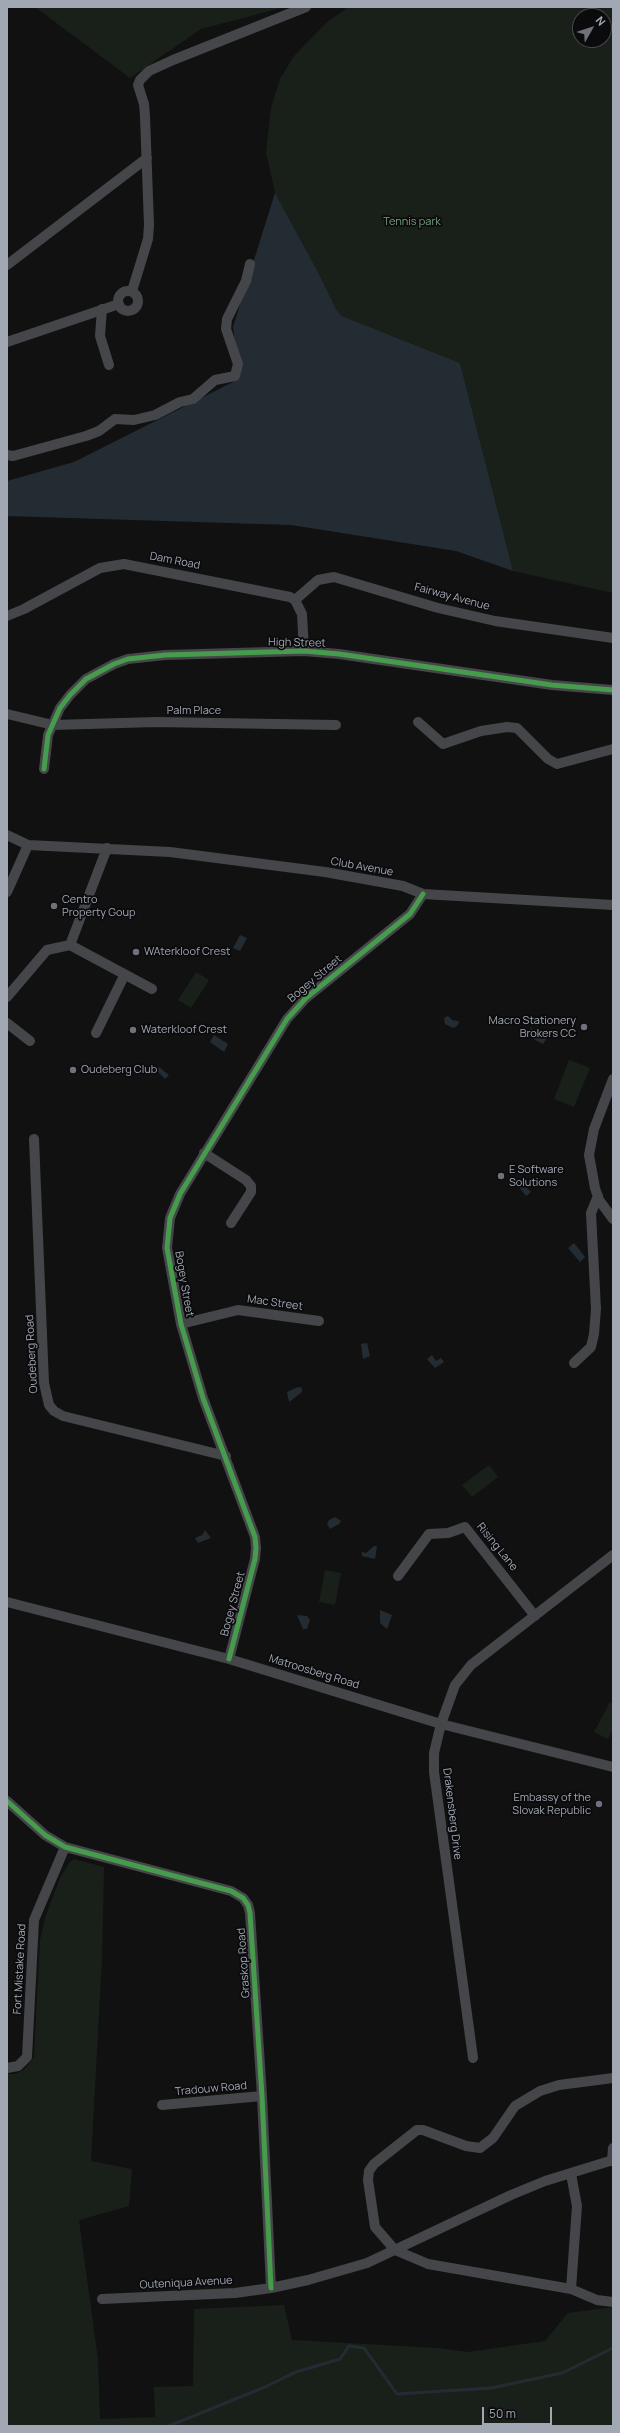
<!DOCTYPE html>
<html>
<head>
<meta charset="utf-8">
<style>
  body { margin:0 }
  #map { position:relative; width:620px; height:2433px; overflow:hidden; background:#111; font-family:Manrope,sans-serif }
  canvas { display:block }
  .frame { position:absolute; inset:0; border:8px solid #a1a7b3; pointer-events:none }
  .north { position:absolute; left:572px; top:8px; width:40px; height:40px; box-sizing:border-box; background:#0b0b0d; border:1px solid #47494f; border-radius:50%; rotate:51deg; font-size:11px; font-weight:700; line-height:16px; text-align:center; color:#a1a7b3 }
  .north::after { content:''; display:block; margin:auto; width:14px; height:18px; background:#6f727a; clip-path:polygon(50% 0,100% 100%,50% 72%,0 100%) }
  .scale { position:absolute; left:482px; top:2407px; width:70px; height:18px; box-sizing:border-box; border:2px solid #a1a7b3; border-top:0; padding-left:5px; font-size:12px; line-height:14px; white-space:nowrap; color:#a1a7b3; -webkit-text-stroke:3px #0b0b0d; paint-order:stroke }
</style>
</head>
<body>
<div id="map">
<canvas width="620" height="2433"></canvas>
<div class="frame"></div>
<div class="north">N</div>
<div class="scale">50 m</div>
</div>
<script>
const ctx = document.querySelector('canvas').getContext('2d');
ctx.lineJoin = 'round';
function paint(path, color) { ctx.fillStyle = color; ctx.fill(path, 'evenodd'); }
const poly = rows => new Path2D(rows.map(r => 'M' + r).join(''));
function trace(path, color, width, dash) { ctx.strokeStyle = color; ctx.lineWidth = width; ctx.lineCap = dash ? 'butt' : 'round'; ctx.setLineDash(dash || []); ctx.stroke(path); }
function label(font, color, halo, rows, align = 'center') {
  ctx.font = font + ' Manrope,sans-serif'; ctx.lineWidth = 3.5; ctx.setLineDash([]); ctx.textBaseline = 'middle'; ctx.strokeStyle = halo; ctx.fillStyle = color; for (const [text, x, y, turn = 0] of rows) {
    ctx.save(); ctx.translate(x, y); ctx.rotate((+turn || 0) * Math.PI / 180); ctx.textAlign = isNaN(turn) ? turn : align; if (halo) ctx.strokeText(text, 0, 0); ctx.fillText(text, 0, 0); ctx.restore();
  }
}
paint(poly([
  [35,7,285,7,201,29,130,78],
  [348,7,613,7,613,593,513,571,460,363,342,316,336,309,318,272,275,193,266,152,271,108,280,79,294,56,325,24],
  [580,16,604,16,604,40,580,40],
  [196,972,209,980,191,1008,178,1000],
  [569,1060,590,1068,574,1107,554,1099],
  [489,1465,498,1477,472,1497,462,1485],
  [325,1570,341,1573,335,1605,319,1602],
  [610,1702,613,1704,613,1729,608,1739,594,1732],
  [74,1859,104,1867,102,1959,91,2161,132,2169,129,2206,79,2220,98,2359,100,2419,155,2417,154,2387,193,2386,194,2309,284,2305,292,2340,438,2348,468,2352,545,2341,568,2313,613,2307,613,2426,7,2426,7,2074,15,2074,24,2070,34,2057,40,1940,45,1918,60,1878,69,1863]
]), '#19201a');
paint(poly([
  [275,193,318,272,336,309,342,316,460,363,513,571,456,551,291,525,7,516,7,481,74,462,237,380,241,373,236,352,233,327],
  [240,935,247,938,240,951,233,948],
  [448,1016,452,1020,458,1021,459,1023,456,1027,453,1028,445,1024,444,1018],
  [531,1028,547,1038,543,1044,526,1035],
  [214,1035,228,1044,224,1052,210,1042],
  [154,1066,157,1068,159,1067,169,1075,165,1079,157,1071,153,1075,149,1071],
  [519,1180,531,1192,526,1196,515,1182],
  [574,1243,585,1257,580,1262,568,1248],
  [367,1343,370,1356,363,1359,361,1344],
  [432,1355,436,1361,441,1358,444,1362,435,1368,427,1359],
  [298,1387,302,1388,302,1392,289,1402,287,1392],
  [335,1517,341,1521,339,1524,330,1529,327,1524,329,1520],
  [205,1530,211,1538,198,1543,195,1538,202,1535],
  [374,1546,377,1546,375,1559,362,1556,362,1552,366,1553],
  [380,1610,392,1615,387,1629,380,1623],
  [297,1615,307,1616,310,1620,307,1629,303,1629]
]), '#242c33');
trace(poly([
  [169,2426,265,2387,296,2372,340,2359,349,2346,364,2348,397,2394,491,2388,562,2373,613,2348]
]), '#242c33', 3);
trace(poly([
  [7,265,147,158],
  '118 301a10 10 0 1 1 20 0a10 10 0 1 1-20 0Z',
  [132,291,148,239,149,225,145,116,144,104,138,85,140,80,149,71,173,60,306,7],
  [102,309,100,336,109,365],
  [7,342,119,304],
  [7,455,13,456,86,436,99,431,115,419,134,420,155,415,180,402,193,399,215,380,235,376,238,364,226,329,227,319,246,281,250,264],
  [295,600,318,580,334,577,438,608,495,621,613,638],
  [7,616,24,609,100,568,124,564,290,597,295,600,302,614,304,651],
  [7,714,53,725,156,722,336,725],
  [418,722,443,744,481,731,507,727,517,728,548,759,557,764,613,749],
  [44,769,48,735,60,708,70,695,86,679,114,664,128,659,165,655,304,651,339,654,552,685,613,690],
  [7,835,28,845,170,852,325,872,403,886,423,894,613,905],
  [7,892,28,845],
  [70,945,107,848],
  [7,997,47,950,70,945,152,989],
  [7,1023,30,1041],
  [96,1033,124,976],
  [613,1079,594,1129,589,1155,595,1188,599,1200,613,1219],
  [34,1139,44,1383,49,1405,54,1411,63,1416,226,1456],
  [204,1153,246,1180,251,1186,251,1192,231,1223],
  [181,1324,238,1310,319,1321],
  [574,1363,591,1347,594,1334,596,1309,591,1213,598,1196],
  [398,1576,429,1534,448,1533,465,1527,535,1616],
  [7,1602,229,1659,441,1724,613,1767],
  [229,1659,255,1559,256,1548,255,1537,203,1398,181,1324,167,1248,170,1218,180,1194,287,1019,306,998,410,914,423,894],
  [7,1801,45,1835,65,1847,231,1891,243,1898,248,1905,250,1913,262,2096,271,2288],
  [473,2058,434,1772,434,1753,441,1724,455,1685,471,1665,613,1555],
  [7,2068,18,2066,27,2057,34,1920,65,1847],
  [613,2078,559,2085,540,2091,515,2106,493,2138,480,2148,466,2146,423,2130,417,2130,374,2164,369,2171,368,2180,375,2227,395,2250,428,2264,571,2289,597,2300,613,2302],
  [162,2105,262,2096],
  [612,2161,613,2148],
  [571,2174,577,2206,571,2289],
  [102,2299,235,2293,271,2288,308,2280,367,2263,511,2195,545,2181,613,2160]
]), '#45464a', 10);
trace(poly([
  [44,769,48,735,60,708,70,695,86,679,114,664,128,659,165,655,304,651,339,654,552,685,613,690],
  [229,1659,255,1559,256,1548,255,1537,203,1398,181,1324,167,1248,170,1218,180,1194,287,1019,306,998,410,914,423,894],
  [7,1801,45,1835,65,1847,231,1891,243,1898,248,1905,250,1913,262,2096,271,2288]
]), '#469c4c', 5);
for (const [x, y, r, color] of [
  [54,906,4,"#6f727a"],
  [136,952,4,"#6f727a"],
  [584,1027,4,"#6f727a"],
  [133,1030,4,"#6f727a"],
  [73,1070,4,"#6f727a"],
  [501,1176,4,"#6f727a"],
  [599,1804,4,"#6f727a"]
]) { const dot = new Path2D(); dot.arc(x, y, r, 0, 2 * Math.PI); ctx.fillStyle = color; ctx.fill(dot); trace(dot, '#0b0b0d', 1.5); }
label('11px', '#76a079', '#0b0b0d', [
  ["Tennis park",412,222]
]);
label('11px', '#a1a7b3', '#0b0b0d', [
  ["Dam Road",175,561,11],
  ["Fairway Avenue",452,597,15],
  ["High Street",297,643,1],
  ["Palm Place",194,711],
  ["Club Avenue",362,867,10],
  ["Bogey Street",315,979,-40],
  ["Bogey Street",184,1284,80],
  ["Mac Street",275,1303,8],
  ["Oudeberg Road",32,1354,-93],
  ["Rising Lane",497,1547,51],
  ["Bogey Street",233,1604,-75],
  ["Matroosberg Road",314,1672,17],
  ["Drakensberg Drive",452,1814,83],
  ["Graskop Road",244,1963,-94],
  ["Fort Mistake Road",20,1969,-87],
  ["Tradouw Road",211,2089,-5],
  ["Outeniqua Avenue",186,2283,-3]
]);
label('11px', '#a1a7b3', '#0b0b0d', [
  ["Centro",62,900],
  ["Property Goup",62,913],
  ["WAterkloof Crest",144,952],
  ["Macro Stationery",576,1021,"right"],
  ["Brokers CC",576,1034,"right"],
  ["Waterkloof Crest",141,1030],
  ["Oudeberg Club",81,1070],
  ["E Software",509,1170],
  ["Solutions",509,1183],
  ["Embassy of the",591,1798,"right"],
  ["Slovak Republic",591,1811,"right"]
], 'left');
</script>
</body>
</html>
